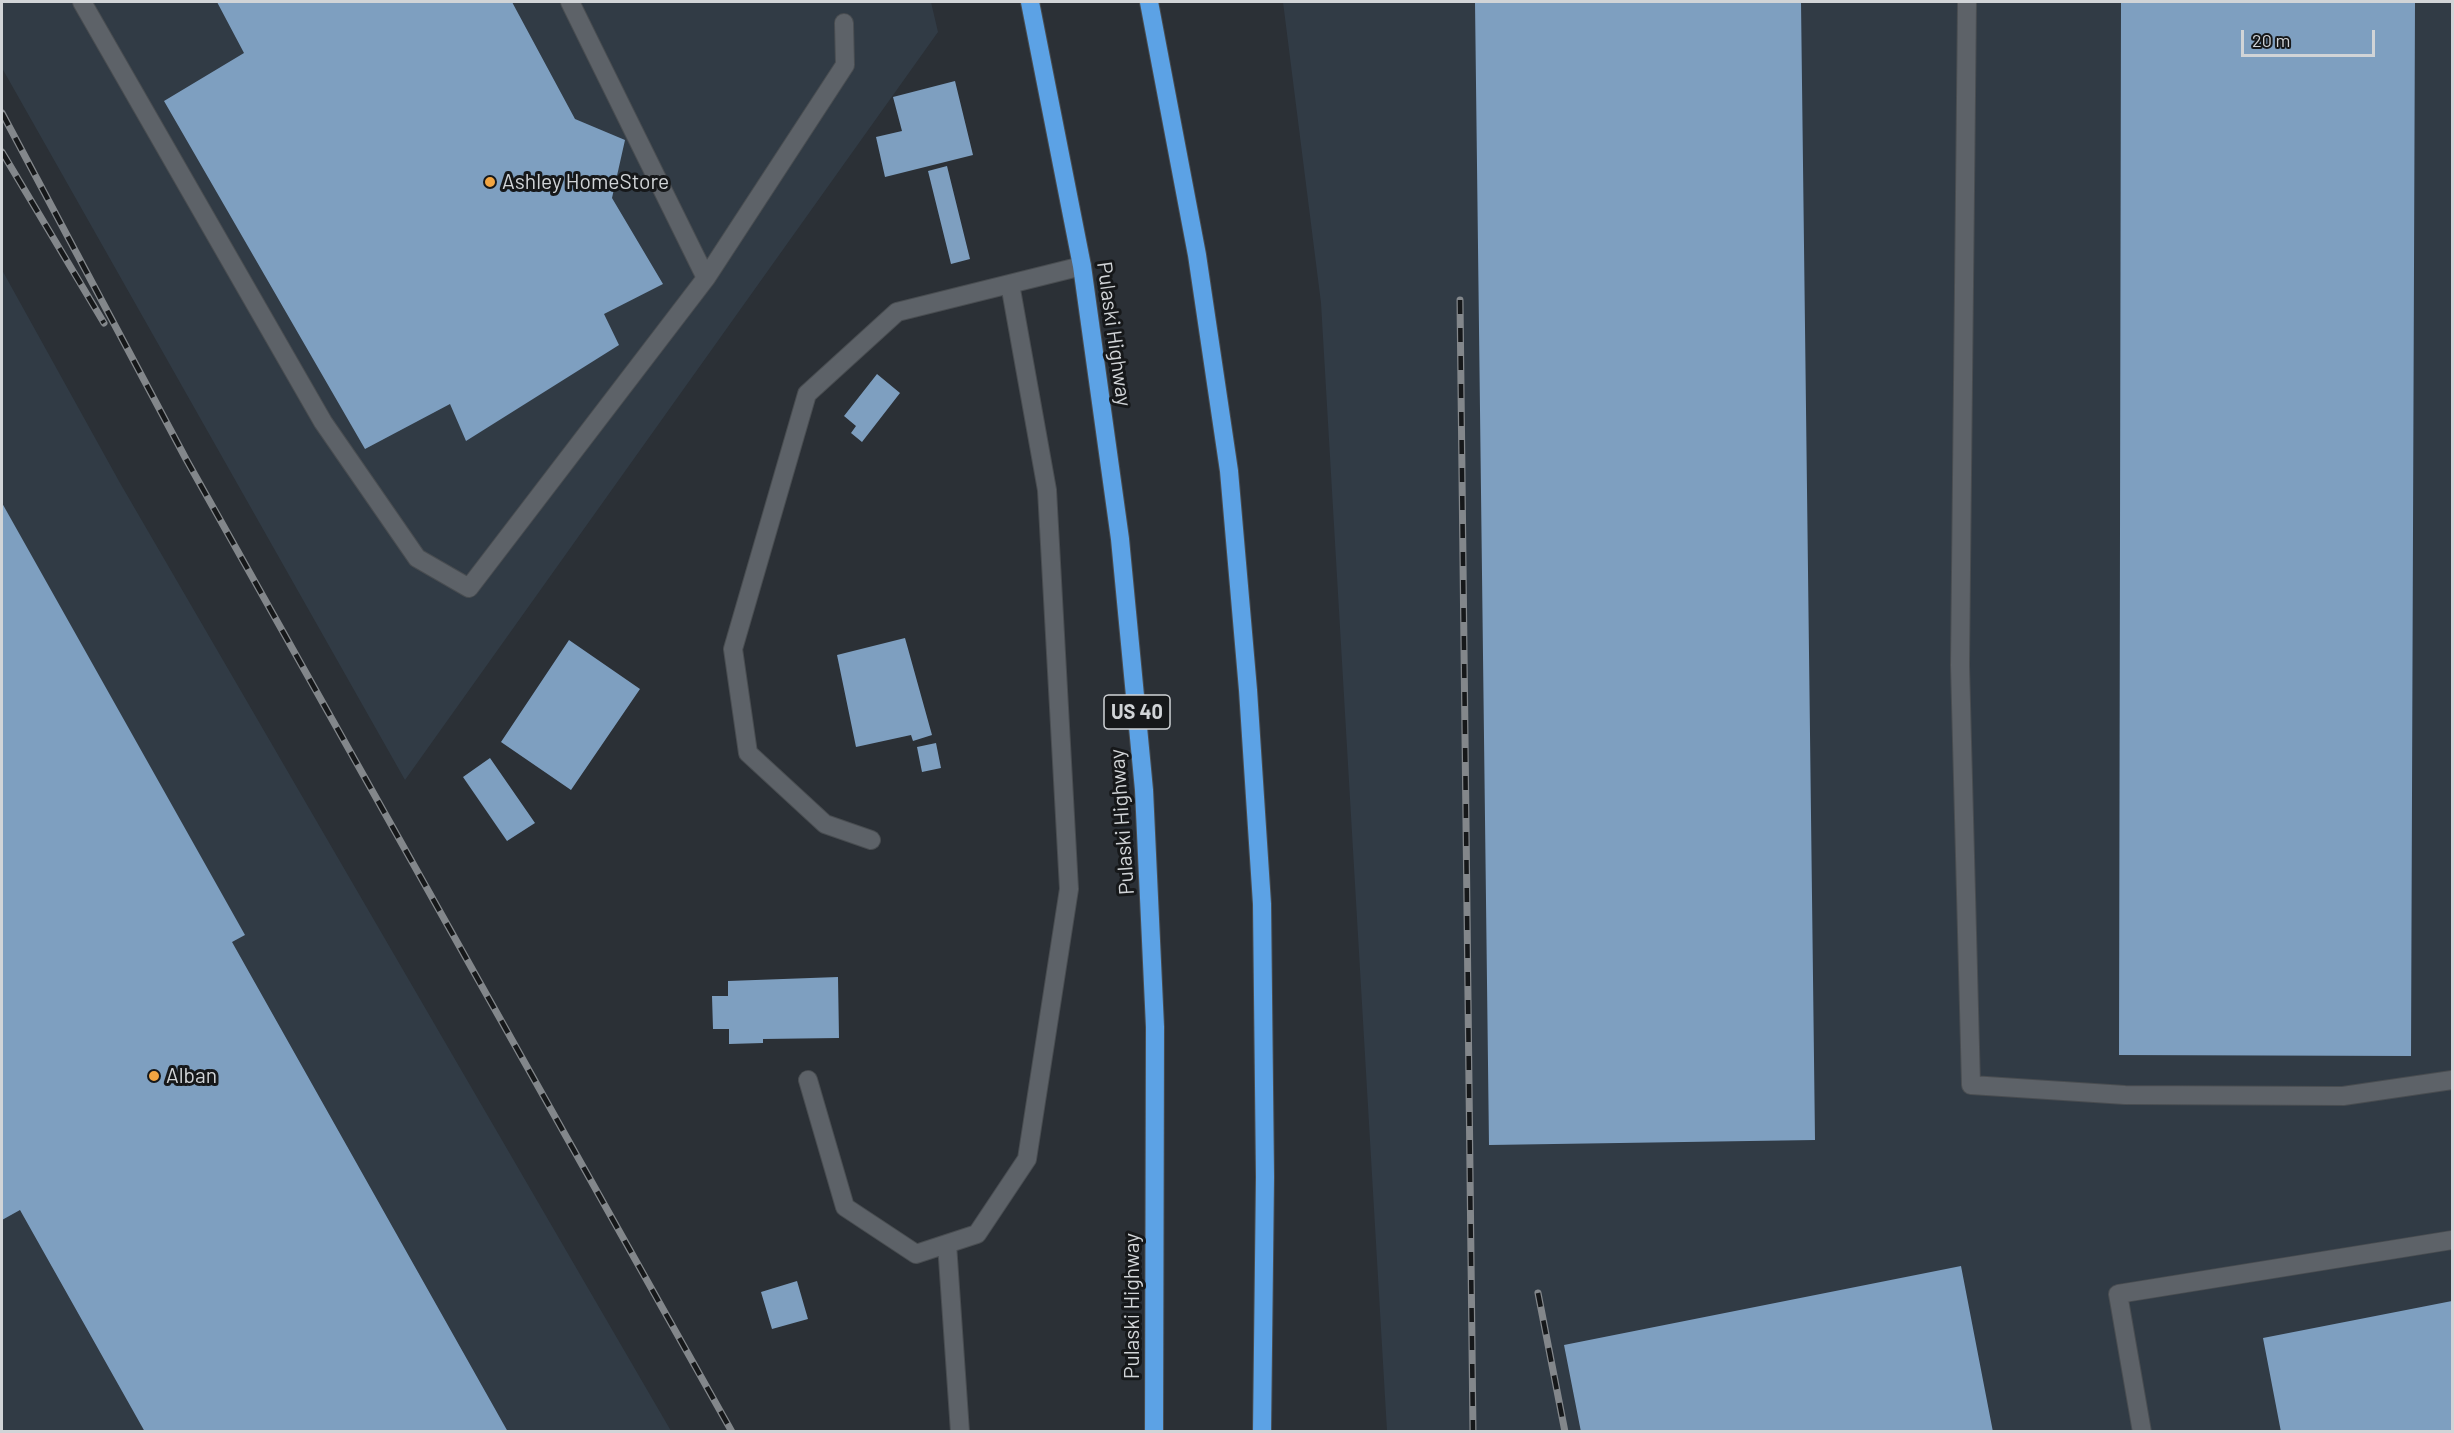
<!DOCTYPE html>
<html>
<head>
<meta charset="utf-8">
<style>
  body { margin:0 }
  #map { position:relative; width:2454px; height:1433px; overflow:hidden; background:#2b3036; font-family:Barlow,sans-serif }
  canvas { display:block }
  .frame { position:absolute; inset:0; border:3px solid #d1d4d7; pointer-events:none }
  .scale { position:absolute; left:2241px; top:30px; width:134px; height:27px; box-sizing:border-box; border:3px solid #d1d4d7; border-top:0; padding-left:8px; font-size:18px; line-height:21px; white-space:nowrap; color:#d1d4d7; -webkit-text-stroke:4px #16181a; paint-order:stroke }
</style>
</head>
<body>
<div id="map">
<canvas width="2454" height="1433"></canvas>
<div class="frame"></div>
<div class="scale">20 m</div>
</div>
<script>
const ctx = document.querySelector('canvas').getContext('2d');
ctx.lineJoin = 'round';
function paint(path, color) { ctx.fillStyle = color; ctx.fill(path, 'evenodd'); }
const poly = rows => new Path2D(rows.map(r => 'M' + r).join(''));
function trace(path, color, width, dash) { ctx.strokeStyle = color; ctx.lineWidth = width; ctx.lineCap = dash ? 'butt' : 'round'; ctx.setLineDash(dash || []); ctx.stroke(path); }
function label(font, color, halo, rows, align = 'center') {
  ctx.font = font + ' Barlow,sans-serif'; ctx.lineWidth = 6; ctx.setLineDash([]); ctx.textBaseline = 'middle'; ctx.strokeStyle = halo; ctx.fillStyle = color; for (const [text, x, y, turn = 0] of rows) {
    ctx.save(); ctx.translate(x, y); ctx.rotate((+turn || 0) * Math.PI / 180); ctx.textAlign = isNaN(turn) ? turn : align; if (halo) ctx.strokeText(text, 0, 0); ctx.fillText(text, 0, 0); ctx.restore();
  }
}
paint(poly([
  [2,2,931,2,938,32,405,780,2,68],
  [1283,2,2452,2,2452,1431,1387,1431,1321,303],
  [2,270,120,483,671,1431,2,1431]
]), '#313b45');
paint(poly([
  [217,2,512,2,575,119,625,140,612,198,663,284,604,314,619,345,466,441,450,404,365,449,164,101,244,53],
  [1475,2,1801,2,1815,1140,1489,1145],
  [2121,2,2415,2,2411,1056,2119,1055],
  [955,81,973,155,885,177,876,137,902,131,893,97],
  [947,166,970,259,951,264,928,171],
  [877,374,900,393,862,442,851,433,856,426,844,416],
  [2,503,245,935,232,942,508,1432,145,1432,20,1210,2,1220],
  [905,638,932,735,913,741,911,735,856,747,837,655],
  [569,640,640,689,571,790,501,742],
  [936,743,941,768,922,772,917,747],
  [490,758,535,823,507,841,463,777],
  [838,977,839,1038,763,1039,763,1043,729,1044,729,1029,713,1029,712,996,728,996,728,981],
  [1961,1266,1993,1432,1581,1432,1564,1345],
  [797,1281,808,1319,772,1329,761,1292],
  [2452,1301,2452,1432,2281,1432,2263,1338]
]), '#7e9fc0');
const minor = poly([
  [82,2,323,422,417,558,469,588,706,278,570,2],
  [1967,2,1960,665,1971,1085,2125,1095,2343,1096,2452,1080],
  [706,278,845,65,844,23],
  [871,840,825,824,748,753,733,649,807,394,897,312,1082,266],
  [808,1080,845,1207,916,1254,977,1234,1027,1159,1069,889,1047,490,1010,284],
  [947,1244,960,1432],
  [2142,1432,2118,1294,2452,1240]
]);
const highway = poly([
  [1030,2,1082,266,1120,539,1144,790,1155,1027,1154,1432],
  [1149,2,1197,255,1229,471,1248,690,1262,904,1265,1177,1262,1432]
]);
trace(minor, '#494d51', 20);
trace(highway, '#494d51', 20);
trace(minor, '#5d6268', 18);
trace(highway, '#5ca2e5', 18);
const rail = poly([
  [2,113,186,459,732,1432],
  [2,152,104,323],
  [1460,300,1473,1432],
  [1538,1293,1565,1432]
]);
trace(rail, '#83878b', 7);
trace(rail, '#16181a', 4.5, [14]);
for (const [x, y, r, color] of [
  [490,182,6,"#f2a542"],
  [154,1076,6,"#f2a542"]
]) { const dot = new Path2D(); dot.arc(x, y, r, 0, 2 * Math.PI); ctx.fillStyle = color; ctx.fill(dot); trace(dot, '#16181a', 2); }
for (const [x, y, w] of [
  [1137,712,66]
]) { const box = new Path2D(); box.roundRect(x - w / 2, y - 17, w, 34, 4.5); ctx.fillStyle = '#16181a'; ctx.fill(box); trace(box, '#d1d4d7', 1.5); }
label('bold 20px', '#d1d4d7', null, [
  ["US 40",1137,712]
]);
label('21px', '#d1d4d7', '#16181a', [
  ["Ashley HomeStore",502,182],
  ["Alban",166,1076]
], 'left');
label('21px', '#d1d4d7', '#16181a', [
  ["Pulaski Highway",1114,334,82],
  ["Pulaski Highway",1122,822,-94],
  ["Pulaski Highway",1132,1306,-90]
]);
</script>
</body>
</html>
